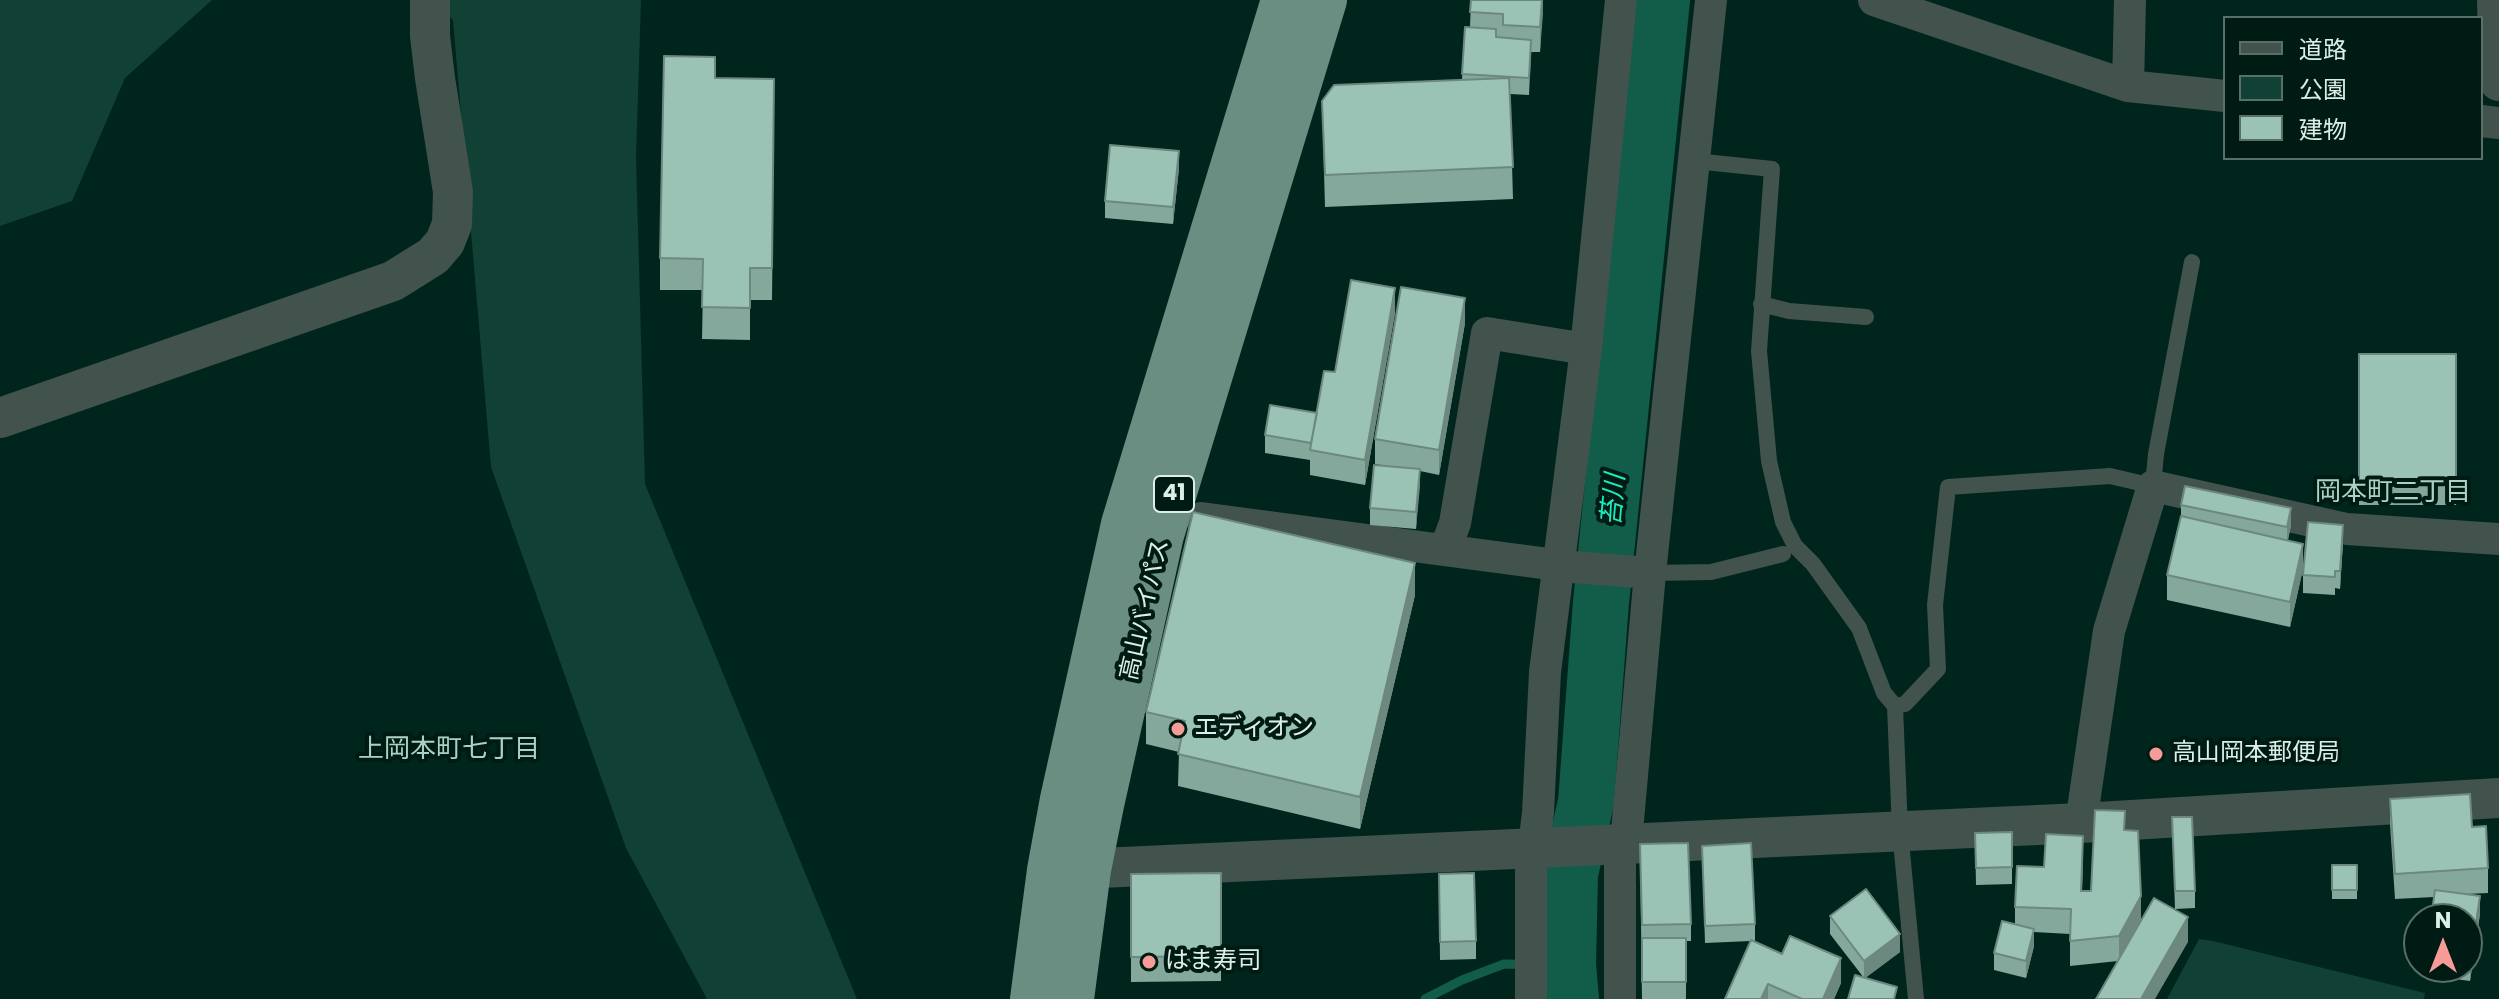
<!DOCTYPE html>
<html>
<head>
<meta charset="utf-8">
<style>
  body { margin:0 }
  #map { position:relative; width:2499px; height:999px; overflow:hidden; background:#00251c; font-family:Poppins,"Noto Sans JP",sans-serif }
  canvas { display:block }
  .legend { position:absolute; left:2223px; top:16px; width:260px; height:144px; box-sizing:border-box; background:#001b13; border:2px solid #587068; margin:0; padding:10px 14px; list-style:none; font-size:24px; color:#dbefe8 }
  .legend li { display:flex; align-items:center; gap:16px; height:40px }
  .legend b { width:40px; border:2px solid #587068 }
  .north { position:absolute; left:2403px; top:903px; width:80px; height:80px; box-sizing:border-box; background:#001b13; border:2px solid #587068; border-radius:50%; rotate:0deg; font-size:22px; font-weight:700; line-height:32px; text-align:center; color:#dbefe8 }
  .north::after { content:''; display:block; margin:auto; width:28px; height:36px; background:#f59b98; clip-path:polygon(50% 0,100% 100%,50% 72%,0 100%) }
</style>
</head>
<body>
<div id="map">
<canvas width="2499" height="999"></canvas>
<ul class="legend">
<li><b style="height:10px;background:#42524c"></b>道路</li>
<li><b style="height:22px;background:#114134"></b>公園</li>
<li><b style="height:22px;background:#9bc3b5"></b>建物</li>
</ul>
<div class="north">N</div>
</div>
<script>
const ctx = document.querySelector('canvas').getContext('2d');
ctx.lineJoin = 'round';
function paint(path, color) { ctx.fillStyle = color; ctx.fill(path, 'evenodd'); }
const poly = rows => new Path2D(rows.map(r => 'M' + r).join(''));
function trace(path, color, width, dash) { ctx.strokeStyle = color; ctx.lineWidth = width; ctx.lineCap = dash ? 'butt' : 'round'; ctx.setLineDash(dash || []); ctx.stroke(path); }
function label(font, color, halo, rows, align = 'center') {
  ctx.font = font + ' Poppins,"Noto Sans JP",sans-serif'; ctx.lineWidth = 8; ctx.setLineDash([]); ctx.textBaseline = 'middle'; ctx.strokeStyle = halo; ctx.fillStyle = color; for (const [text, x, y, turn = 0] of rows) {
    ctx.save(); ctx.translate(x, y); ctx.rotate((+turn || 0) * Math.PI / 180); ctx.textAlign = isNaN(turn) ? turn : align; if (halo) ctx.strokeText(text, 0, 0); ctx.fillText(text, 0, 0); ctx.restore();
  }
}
paint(poly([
  [0,0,212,0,125,78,72,201,0,226],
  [434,0,641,0,636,157,645,484,857,999,707,999,626,848,491,467,453,20],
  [2199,939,2213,941,2425,993,2424,999,2167,999]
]), '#114134');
trace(poly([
  [1425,999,1462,980,1504,964,1568,965]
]), '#115d4a', 9);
trace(poly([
  [1571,999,1568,965,1570,874,1586,802,1601,602,1662,0]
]), '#115d4a', 56);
trace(poly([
  [1695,161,1772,169,1759,351,1769,461,1783,522,1795,546,1813,564,1859,628,1884,693,1895,706,1900,831,1916,999],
  [1761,304,1789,311,1866,317],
  [1650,573,1711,572,1783,554],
  [1895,706,1905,704,1938,669,1935,605,1948,487,2110,476,2153,486,2156,454,2192,262]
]), '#42524c', 16);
trace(poly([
  [1874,0,2128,86,2225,96],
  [2128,86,2130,0],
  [2481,121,2499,123],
  [1201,518,1572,567,1650,573],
  [1445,550,1455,523,1487,333,1586,349],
  [2081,823,2109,631,2153,486,2347,529,2499,539],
  [1531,999,1531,871,1538,813,1545,672,1586,349,1621,0],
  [1620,999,1620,862,1626,843,1650,573,1711,0]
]), '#42524c', 32);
trace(poly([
  [2497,0,2499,81],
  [0,418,393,281,433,256,445,242,452,224,453,192,435,78,430,36,430,0],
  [1057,870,2081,823,2499,798]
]), '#42524c', 40);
trace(poly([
  [1032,999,1049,870,1062,799,1123,524,1283,0],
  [1072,999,1089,870,1102,805,1162,535,1325,0]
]), '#6a8e82', 44);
paint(poly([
  [1471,0,1543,0,1540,52,1531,52,1529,95,1510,94,1513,199,1325,207,1322,101,1462,80,1465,27,1470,27],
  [715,78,774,110,772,300,750,300,750,340,702,339,703,290,660,290,660,258],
  [1179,168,1173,224,1105,218,1105,201],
  [1395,313,1365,485,1310,475,1310,460,1265,453,1265,435,1317,413],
  [1465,323,1439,475,1420,471,1416,529,1370,525,1370,508,1394,467,1375,464,1375,439],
  [2359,354,2456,354,2456,505,2359,505],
  [2181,505,2291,525,2288,540,2303,569,2290,627,2167,600,2167,575,2181,516],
  [2343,542,2340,589,2335,588,2335,595,2303,593,2303,575],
  [1415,595,1360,829,1178,786,1179,752,1146,744,1146,712],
  [2390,799,2472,827,2488,868,2488,893,2466,894,2480,914,2470,981,2425,975,2425,967,2467,967,2467,919,2434,897,2395,899,2390,824],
  [2172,817,2195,891,2195,908,2175,909],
  [2125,830,2141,921,2188,942,2118,961,2070,966,2070,934,2034,932,2034,946,2026,978,1994,970,1994,953,2015,924,2015,907,2044,867,2083,861,2082,891,2091,891],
  [2012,832,2012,884,1976,885,1975,833],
  [1640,844,1691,924,1691,941,1686,941,1686,999,1642,999],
  [1702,846,1755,924,1755,941,1753,941,1841,983,1834,999,1725,999,1751,941,1705,943],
  [2332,865,2357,865,2357,899,2332,899],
  [1221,873,1221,981,1131,982,1131,874],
  [1439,874,1476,941,1476,959,1440,960],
  [1830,916,1900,952,1865,978,1897,999,1864,978,1830,934]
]), '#85a89c');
paint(poly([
  [1542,0,1543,13,1540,52,1540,27],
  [1179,151,1179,168,1173,224,1173,207],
  [1395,288,1395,313,1365,485,1365,460],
  [1465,298,1465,323,1439,475,1439,450],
  [1420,469,1420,486,1416,529,1416,512],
  [2291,508,2291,525,2287,544,2287,527],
  [2343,525,2343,542,2340,589,2340,571],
  [2303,544,2303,569,2290,627,2290,602],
  [1415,563,1415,595,1360,829,1360,797],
  [2141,896,2141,921,2119,961,2119,936],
  [2480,896,2480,914,2470,981,2470,964],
  [2188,917,2188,942,2155,999,2141,999],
  [2034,929,2034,946,2026,978,2026,961],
  [1900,934,1900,952,1864,979,1864,961],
  [1841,958,1841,983,1834,999,1823,999],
  [1768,984,1768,999,1761,999]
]), '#6c887f');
const building = poly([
  [1471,0,1542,0,1540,27,1503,25,1503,14,1470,12,1471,0],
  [1465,27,1496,29,1496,37,1531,40,1529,78,1462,74,1465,27],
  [664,56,715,57,715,78,774,79,772,268,750,268,750,308,702,307,703,259,660,258,664,56],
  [1509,78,1513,167,1325,175,1322,101,1334,85,1509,78],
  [1110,145,1179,151,1173,207,1105,201,1110,145],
  [1351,280,1395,288,1365,460,1310,450,1324,371,1335,372,1351,280],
  [1401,287,1465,298,1439,450,1375,439,1401,287],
  [2359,354,2456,354,2456,480,2359,480,2359,354],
  [1270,405,1317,413,1311,443,1265,435,1270,405],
  [1374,465,1420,469,1416,512,1370,508,1374,465],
  [2185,486,2291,508,2287,527,2181,505,2185,486],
  [1193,512,1415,563,1360,797,1178,754,1185,721,1146,712,1193,512],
  [2181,516,2303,544,2290,602,2167,575,2181,516],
  [2308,522,2343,525,2340,571,2335,571,2335,577,2303,575,2308,522],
  [2470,794,2472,827,2486,826,2488,868,2395,874,2390,799,2470,794],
  [2095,810,2125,811,2124,830,2138,831,2141,896,2119,936,2070,941,2071,909,2015,907,2017,866,2044,867,2046,834,2083,836,2081,891,2091,891,2095,810],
  [2172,817,2192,817,2195,891,2175,891,2172,817],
  [2012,832,2012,867,1976,868,1975,833,2012,832],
  [1688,843,1691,924,1642,925,1640,844,1688,843],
  [1751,843,1755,924,1705,926,1702,846,1751,843],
  [2332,865,2357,865,2357,890,2332,890,2332,865],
  [1221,873,1221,956,1131,957,1131,874,1221,873],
  [1474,873,1476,941,1440,942,1439,874,1474,873],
  [1866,889,1900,934,1864,961,1830,916,1866,889],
  [2435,890,2480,896,2470,964,2467,964,2467,919,2431,919,2435,890],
  [2154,898,2188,917,2141,999,2096,999,2154,898],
  [2002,921,2034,929,2026,961,1994,953,2002,921],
  [1790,936,1841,958,1823,999,1802,999,1768,984,1761,999,1725,999,1751,940,1782,954,1790,936],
  [1642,938,1686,938,1686,982,1642,982,1642,938],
  [1855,975,1897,987,1894,999,1848,999,1855,975]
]);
paint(building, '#9bc3b5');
trace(building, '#6c887f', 2);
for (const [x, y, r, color] of [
  [1178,729,8,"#f59b98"],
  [2156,754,8,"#f59b98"],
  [1149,962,8,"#f59b98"]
]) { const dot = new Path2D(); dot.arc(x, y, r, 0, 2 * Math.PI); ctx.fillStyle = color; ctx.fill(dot); trace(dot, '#001b13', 3); }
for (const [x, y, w] of [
  [1174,494,40]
]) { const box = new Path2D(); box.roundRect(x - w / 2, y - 18, w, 36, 6); ctx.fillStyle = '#001b13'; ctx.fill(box); trace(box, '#dbefe8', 2); }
label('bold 22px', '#dbefe8', null, [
  ["41",1174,494]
]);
label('24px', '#dbefe8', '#001b13', [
  ["高山バイパス",1146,610,-77]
]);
label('24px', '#dbefe8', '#001b13', [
  ["エディオン",1194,729],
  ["高山岡本郵便局",2172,754],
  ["はま寿司",1165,962]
], 'left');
label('26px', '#aad2c4', '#001b13', [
  ["岡本町二丁目",2393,493],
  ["上岡本町七丁目",449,750]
]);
label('italic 26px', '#1ceabd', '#001b13', [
  ["苔川",1615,500,-85]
]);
</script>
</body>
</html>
